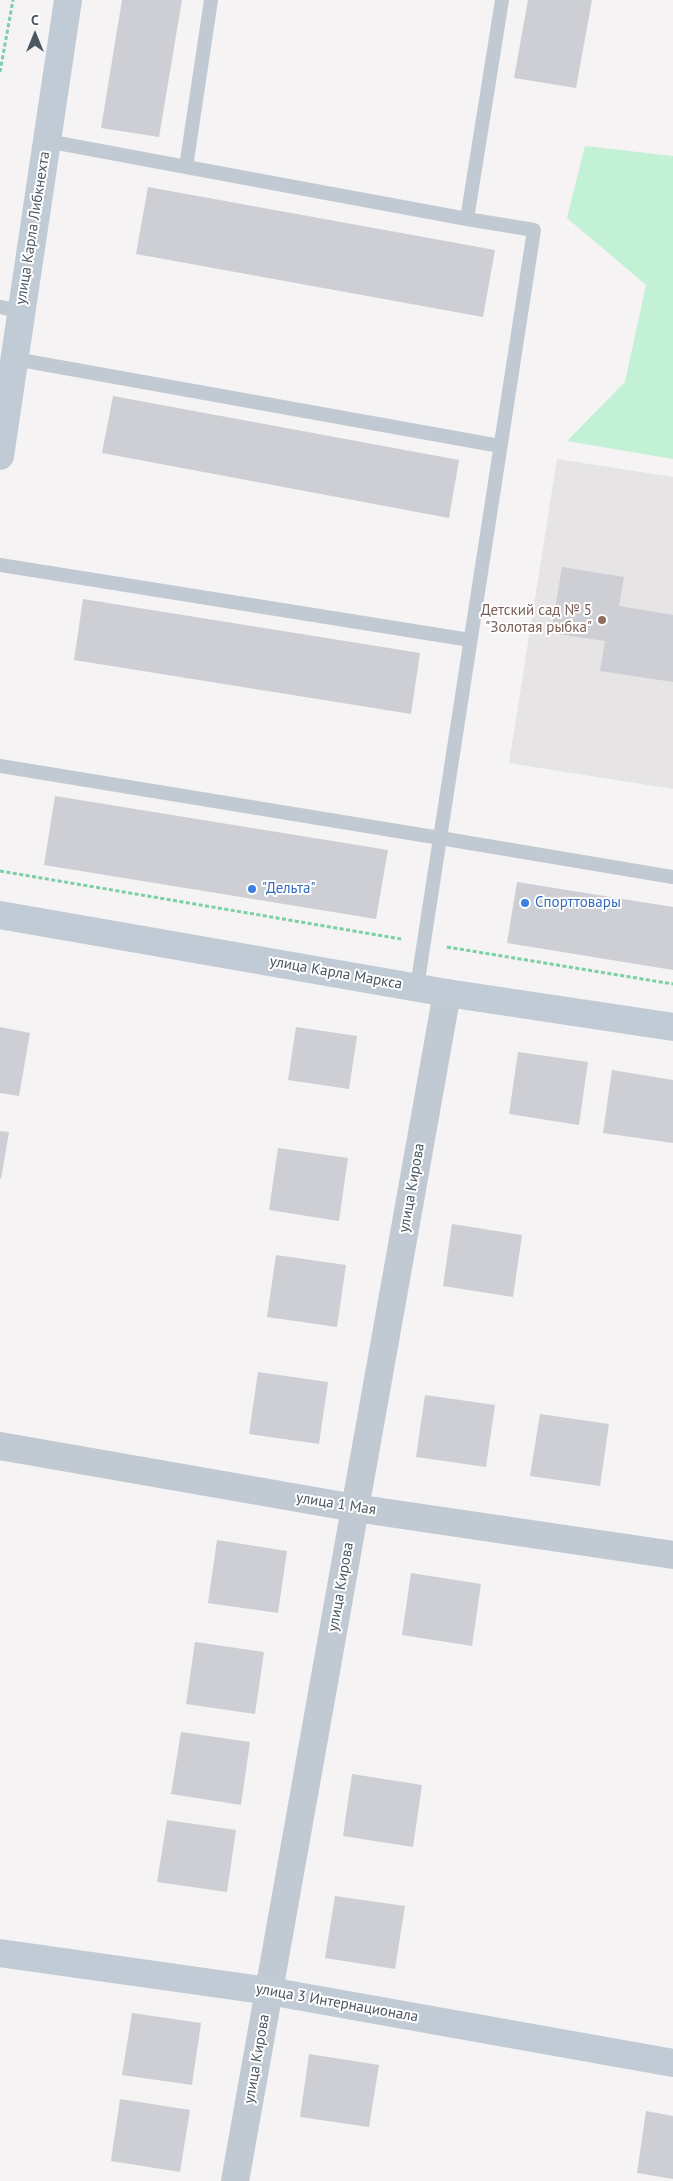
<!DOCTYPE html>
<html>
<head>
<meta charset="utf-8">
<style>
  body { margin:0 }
  #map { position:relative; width:673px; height:2181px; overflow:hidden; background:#f5f3f3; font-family:"PT Sans",sans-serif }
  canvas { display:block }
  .north { position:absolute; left:10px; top:10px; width:50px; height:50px; -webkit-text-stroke:4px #fff; paint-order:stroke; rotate:0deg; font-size:14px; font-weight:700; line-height:20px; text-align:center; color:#4a5661 }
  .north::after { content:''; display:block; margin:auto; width:18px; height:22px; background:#4a5661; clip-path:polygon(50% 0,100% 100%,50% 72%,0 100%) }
</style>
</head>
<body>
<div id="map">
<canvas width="673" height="2181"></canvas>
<div class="north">С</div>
</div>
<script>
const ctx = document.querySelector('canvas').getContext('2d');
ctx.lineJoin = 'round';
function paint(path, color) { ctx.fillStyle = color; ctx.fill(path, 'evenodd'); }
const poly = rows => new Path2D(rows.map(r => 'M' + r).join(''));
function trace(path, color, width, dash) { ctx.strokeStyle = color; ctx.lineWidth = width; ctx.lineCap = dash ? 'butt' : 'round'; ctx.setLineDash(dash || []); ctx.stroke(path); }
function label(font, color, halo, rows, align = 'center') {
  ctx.font = font + ' "PT Sans",sans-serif'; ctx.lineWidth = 4; ctx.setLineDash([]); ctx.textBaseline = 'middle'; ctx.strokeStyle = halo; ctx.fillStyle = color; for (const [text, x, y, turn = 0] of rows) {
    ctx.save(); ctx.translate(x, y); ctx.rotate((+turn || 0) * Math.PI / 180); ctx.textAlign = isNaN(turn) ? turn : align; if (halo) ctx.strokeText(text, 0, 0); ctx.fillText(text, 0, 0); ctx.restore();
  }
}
paint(poly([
  [557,459,673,477,673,789,509,763]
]), '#e6e4e5');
paint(poly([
  [585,146,673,156,673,459,567,441,625,382,646,285,567,218]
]), '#c3f1d5');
paint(poly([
  [122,0,182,0,159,137,101,128],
  [528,0,592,0,576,88,514,78],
  [148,187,495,250,483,317,136,254],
  [113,396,459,460,449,518,102,453],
  [562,567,624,577,619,606,673,615,673,682,600,671,605,641,551,633],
  [83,599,420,653,411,714,74,660],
  [55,796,388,850,376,919,44,865],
  [517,882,673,907,673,970,507,943],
  [0,1027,30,1033,19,1096,0,1093],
  [296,1027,357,1036,349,1089,288,1080],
  [518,1052,588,1062,579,1125,509,1114],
  [612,1070,673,1080,673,1143,603,1133],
  [0,1131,9,1132,1,1179,0,1179],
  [278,1148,348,1158,339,1221,269,1210],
  [452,1224,522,1235,513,1297,443,1286],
  [276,1255,346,1265,337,1327,267,1317],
  [258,1372,328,1382,319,1444,249,1434],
  [425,1395,495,1405,486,1467,416,1457],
  [540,1414,609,1424,600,1486,530,1476],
  [217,1540,287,1551,278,1613,208,1603],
  [411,1573,481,1584,472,1646,402,1635],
  [195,1642,264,1652,255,1714,186,1704],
  [181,1732,250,1742,241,1805,171,1794],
  [352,1774,422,1785,413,1847,343,1836],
  [167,1820,236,1830,227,1892,157,1882],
  [335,1896,405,1906,395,1969,325,1958],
  [132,2013,201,2023,192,2085,122,2075],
  [309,2054,379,2065,369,2127,300,2117],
  [120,2099,190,2110,180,2172,111,2161],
  [646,2111,673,2116,673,2179,637,2173]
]), '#cdcfd5');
trace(poly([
  [0,72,13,0],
  [0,871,401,939],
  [447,947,673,984]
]), '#7ad0a6', 3, [4, 2.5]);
trace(poly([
  [211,0,186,167,467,219],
  [47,141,186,167],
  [0,307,21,311],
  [15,359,500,446],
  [0,565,470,640],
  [0,766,440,838,534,230,467,219,502,0],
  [417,987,440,838,673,877]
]), '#c1cad2', 14);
trace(poly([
  [0,1446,355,1508,673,1555],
  [235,2181,447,993]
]), '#c1cad2', 28);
trace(poly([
  [0,456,68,0],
  [0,915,447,993,673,1027],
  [0,1953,269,1991,673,2063]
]), '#c1cbd6', 28);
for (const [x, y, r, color] of [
  [602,620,5,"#8d6e63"],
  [252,889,5,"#3f7fe0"],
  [525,903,5,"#3f7fe0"]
]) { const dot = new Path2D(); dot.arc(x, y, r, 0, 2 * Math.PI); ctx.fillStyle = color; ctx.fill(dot); trace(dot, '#fff', 2); }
label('15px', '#4a5661', '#fff', [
  ["улица Карла Либкнехта",33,228,-81],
  ["улица Карла Маркса",336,973,10],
  ["улица Кирова",412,1188,-80],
  ["улица 1 Мая",336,1504,9],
  ["улица Кирова",341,1587,-80],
  ["улица 3 Интернационала",337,2003,10],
  ["улица Кирова",257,2059,-80]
]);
label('15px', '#785e54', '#fff', [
  ["Детский сад № 5",592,611],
  ["\"Золотая рыбка\"",592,628]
], 'right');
label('15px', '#366cbe', '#fff', [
  ["\"Дельта\"",262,889],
  ["Спорттовары",535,903]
], 'left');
</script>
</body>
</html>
